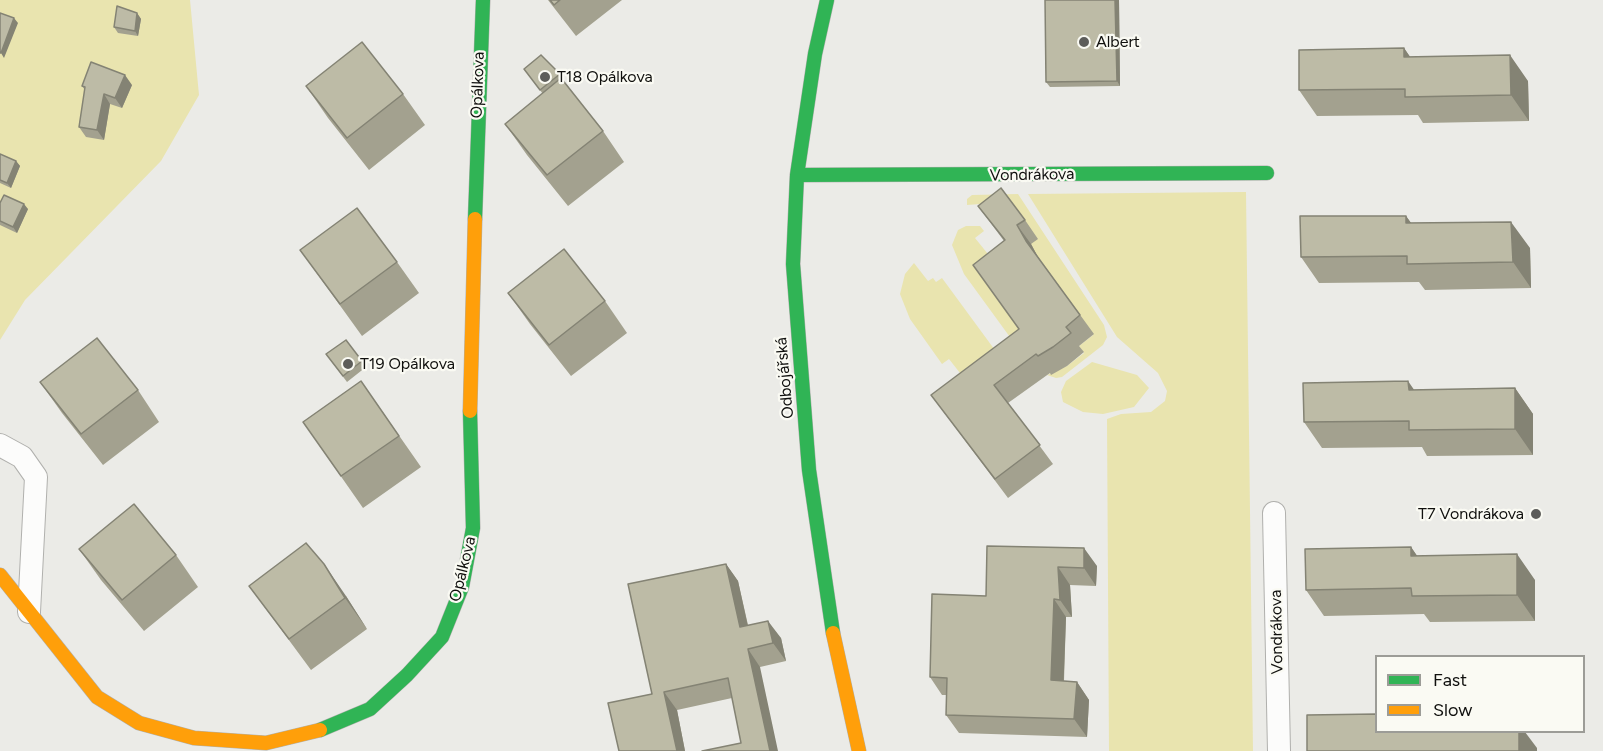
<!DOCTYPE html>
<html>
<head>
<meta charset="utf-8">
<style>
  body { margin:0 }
  #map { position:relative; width:1603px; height:751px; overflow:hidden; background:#ebebe7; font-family:Figtree,sans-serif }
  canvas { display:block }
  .legend { position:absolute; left:1375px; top:655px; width:210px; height:78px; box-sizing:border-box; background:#fafaf3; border:2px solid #9c9c97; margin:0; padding:8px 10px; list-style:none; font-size:18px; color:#10100e }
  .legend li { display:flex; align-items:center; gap:12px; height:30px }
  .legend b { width:30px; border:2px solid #9c9c97 }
</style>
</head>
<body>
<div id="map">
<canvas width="1603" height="751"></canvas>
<ul class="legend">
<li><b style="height:8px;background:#30b455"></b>Fast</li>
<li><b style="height:8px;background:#ff9f0a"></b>Slow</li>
</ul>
</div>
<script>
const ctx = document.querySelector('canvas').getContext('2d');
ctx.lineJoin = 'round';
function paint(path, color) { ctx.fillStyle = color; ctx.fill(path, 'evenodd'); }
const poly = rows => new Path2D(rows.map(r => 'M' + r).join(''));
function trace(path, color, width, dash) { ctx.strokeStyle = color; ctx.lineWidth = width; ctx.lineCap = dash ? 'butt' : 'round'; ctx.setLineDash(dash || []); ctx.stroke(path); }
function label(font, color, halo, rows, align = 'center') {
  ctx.font = font + ' Figtree,sans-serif'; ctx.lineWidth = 4.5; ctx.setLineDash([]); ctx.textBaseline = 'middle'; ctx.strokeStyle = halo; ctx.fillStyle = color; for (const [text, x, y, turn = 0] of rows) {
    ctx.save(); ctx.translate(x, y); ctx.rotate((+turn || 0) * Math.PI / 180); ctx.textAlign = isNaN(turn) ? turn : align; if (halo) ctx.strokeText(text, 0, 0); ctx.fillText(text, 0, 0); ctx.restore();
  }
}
paint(poly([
  [0,0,190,0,199,95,161,161,25,300,0,340],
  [1246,192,1253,751,1109,751,1107,419,1121,414,1151,412,1165,401,1167,391,1158,373,1117,337,1028,194],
  [1018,194,1104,325,1107,337,1103,345,1062,377,1056,378,1047,375,1067,366,1084,353,1079,346,1093,335,1029,246,1007,202,967,205,967,199,972,195],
  [966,226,980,226,984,231,975,238,992,259,1032,347,1023,355,964,274,952,245,958,230],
  [914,263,928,281,933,278,936,282,942,278,1000,357,967,382,949,359,942,364,910,319,900,294,905,274],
  [1092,362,1137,375,1149,388,1134,407,1103,414,1083,412,1063,402,1061,392,1066,381]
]), '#e9e4af');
const street = poly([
  [0,445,22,457,36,477,29,612],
  [1274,513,1279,751]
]);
const fast = poly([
  [827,0,815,54,797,175,793,264,809,470,833,633],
  [797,175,1267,173],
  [475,219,483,0],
  [320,730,370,709,407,675,442,637,462,587,473,528,470,411]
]);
const slow = poly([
  [470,411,475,219],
  [0,575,97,697,139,723,194,738,266,743,320,730],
  [833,633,859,751]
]);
trace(street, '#b0b0ad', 24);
trace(fast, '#b0b0ad', 15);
trace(slow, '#b0b0ad', 15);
trace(street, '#fcfcfb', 22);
trace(fast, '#30b455', 14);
trace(slow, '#ff9f0a', 14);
paint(poly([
  [548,0,622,0,576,36],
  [1045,0,1119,0,1120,86,1050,87,1046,82],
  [137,13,141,19,138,36,118,33,114,27],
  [1404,48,1410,57,1528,81,1529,121,1423,123,1418,115,1317,116,1299,90],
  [524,69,560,74,564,79,563,80,603,131,624,162,568,206,527,155,505,124,543,94],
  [132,85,122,108,110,104,104,140,86,137,79,127,85,90,82,86],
  [306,86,403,94,425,125,369,170,328,118],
  [0,154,16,161,20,166,11,188,0,183],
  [0,203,28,209,17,233,0,225],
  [978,206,1025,220,1038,239,1031,244,1038,257,1094,334,1079,346,1084,352,1067,366,1051,375,1050,373,1008,403,1053,464,1008,498,931,395,1019,329,973,265,1004,241],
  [1406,216,1411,223,1530,248,1531,288,1425,290,1419,282,1319,283,1301,257],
  [300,250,397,262,419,293,362,336],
  [508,293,605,301,627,333,571,376,530,324],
  [346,340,366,367,347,382,326,354],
  [361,381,421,467,363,508,303,422],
  [40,382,138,390,159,422,103,465,62,413],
  [1515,388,1533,414,1533,455,1427,456,1422,447,1322,448,1304,422,1414,390],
  [987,546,1097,566,1096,586,1070,585,1072,617,1066,617,1064,681,1077,682,1089,700,1087,737,959,733,946,715,947,695,942,695,930,677,986,596],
  [1411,547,1417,556,1535,580,1535,621,1430,622,1424,614,1324,616,1306,590],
  [79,549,176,555,198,587,144,631,101,580],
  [726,564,738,581,748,625,781,638,786,661,760,667,741,743,732,698,677,710,685,751,619,751,652,694],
  [249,586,346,596,367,629,311,670]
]), '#a3a18f');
paint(poly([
  [1115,0,1119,0,1120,86,1117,81],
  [137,13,141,19,138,36,135,31],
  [14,18,18,23,4,58,1,53],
  [1404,48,1422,74,1404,57],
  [1510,55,1528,81,1529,121,1511,95],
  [125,75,132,85,122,108,115,98],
  [104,94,110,104,104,140,97,130],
  [16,161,20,166,11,188,7,183],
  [24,204,28,209,17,233,13,227],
  [1406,216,1424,241,1406,223],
  [1511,222,1530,248,1531,288,1513,262],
  [1017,225,1031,244,1040,261,1026,241],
  [1408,381,1426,407,1409,390],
  [1515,388,1533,414,1533,455,1515,429],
  [1411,547,1429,573,1411,556],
  [1084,548,1097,566,1096,586,1084,568],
  [1517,554,1535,580,1535,621,1517,595],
  [324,564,346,596,367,629,345,598],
  [726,564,738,581,752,645,740,627],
  [1058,567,1070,585,1072,617,1060,600],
  [1054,599,1066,617,1063,698,1051,680],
  [768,621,781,638,786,661,773,643],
  [748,649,760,667,778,751,770,751],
  [1077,682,1089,700,1087,737,1074,719],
  [664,692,677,710,685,751,677,751],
  [1519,732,1525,732,1537,748,1537,751,1519,751]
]), '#848374');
const building = poly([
  [550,0,560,0,554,5,550,0],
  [1045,0,1115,0,1117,81,1046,82,1045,0],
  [117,6,137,13,135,31,114,27,117,6],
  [0,13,14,18,1,53,0,53,0,13],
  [362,42,403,94,347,138,306,86,362,42],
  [1404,48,1404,57,1510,55,1511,95,1405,97,1405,89,1299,90,1299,50,1404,48],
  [541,55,560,74,540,90,524,69,541,55],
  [91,62,125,75,115,98,104,94,97,130,79,127,85,87,82,86,91,62],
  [561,78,603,131,547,175,505,124,561,78],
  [0,154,16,161,7,183,0,180,0,154],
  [1001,188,1025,220,1017,225,1026,241,1080,315,1066,327,1071,333,1053,347,1038,356,1036,354,994,385,1040,445,995,479,931,395,1019,329,973,265,1005,240,978,206,1001,188],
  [4,195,24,204,13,227,0,221,0,203,4,195],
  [357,208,397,262,340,304,300,250,357,208],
  [1300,216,1406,216,1406,223,1511,222,1513,262,1407,264,1407,256,1301,257,1300,216],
  [564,249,605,301,549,345,508,293,564,249],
  [97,338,138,390,81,434,40,382,97,338],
  [346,340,362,361,343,376,326,354,346,340],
  [361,381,399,436,341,476,303,422,361,381],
  [1408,381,1409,390,1515,388,1515,429,1409,430,1409,421,1304,422,1303,383,1408,381],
  [134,504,176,555,122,600,79,549,134,504],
  [306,543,324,564,345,598,289,639,249,586,306,543],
  [987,546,1084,548,1084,568,1058,567,1060,600,1054,599,1051,680,1077,682,1074,719,946,715,947,678,930,677,932,594,986,596,987,546],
  [1411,547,1411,556,1517,554,1517,595,1412,596,1411,588,1306,590,1305,549,1411,547],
  [726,564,740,627,768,621,773,643,748,649,770,751,702,751,741,743,728,678,664,692,677,751,619,751,608,703,652,694,628,584,726,564],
  [1377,714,1377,732,1519,732,1519,751,1307,751,1307,715,1377,714]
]);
paint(building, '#bdbba6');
trace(building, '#848374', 1.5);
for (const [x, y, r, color] of [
  [1084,42,6,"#5d5d5a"],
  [545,77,6,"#5d5d5a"],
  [348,364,6,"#5d5d5a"],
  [1536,514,6,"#5d5d5a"]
]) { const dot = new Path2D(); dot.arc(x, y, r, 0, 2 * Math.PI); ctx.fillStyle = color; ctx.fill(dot); trace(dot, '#fafaf3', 2); }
label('16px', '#10100e', '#fafaf3', [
  ["Albert",1096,42],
  ["T18 Opálkova",557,77],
  ["T19 Opálkova",360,364],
  ["T7 Vondrákova",1524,514,"right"]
], 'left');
label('16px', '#10100e', '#fafaf3', [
  ["Opálkova",478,85,-88],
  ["Vondrákova",1032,175,-1],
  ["Odbojářská",785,378,-95],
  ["Opálkova",463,569,-76],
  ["Vondrákova",1277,632,-91]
]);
</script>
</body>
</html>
